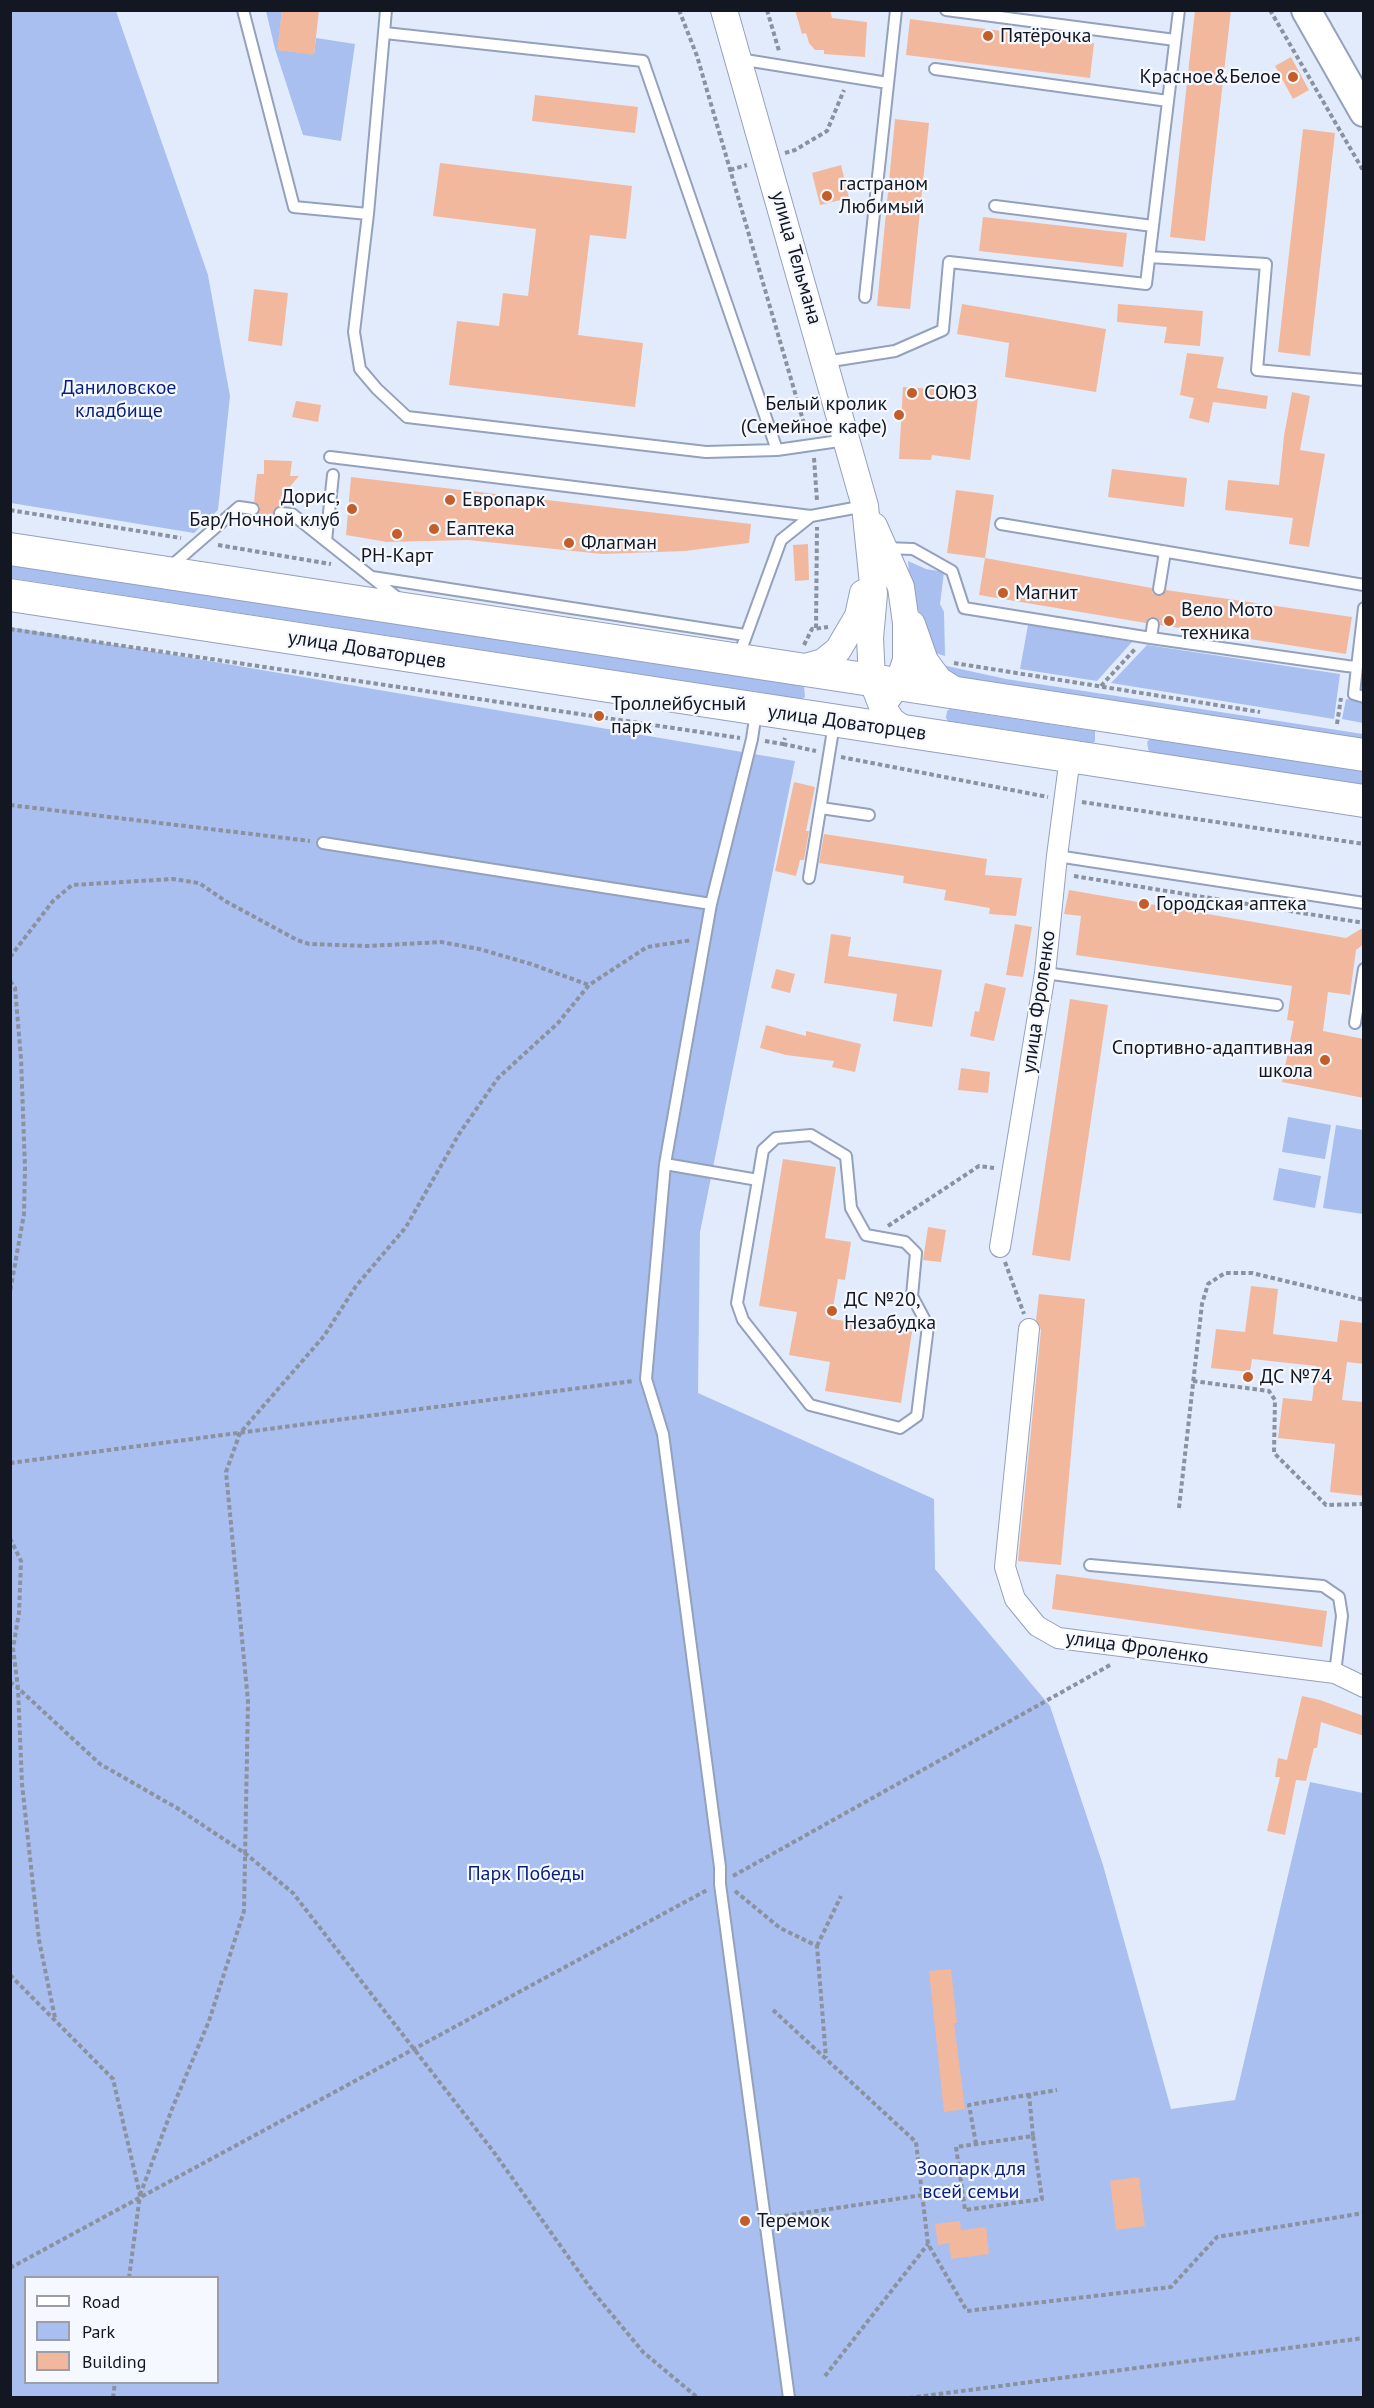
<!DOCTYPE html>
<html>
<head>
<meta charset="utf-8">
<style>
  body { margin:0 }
  #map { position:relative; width:1374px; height:2408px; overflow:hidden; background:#e2ebfc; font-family:"PT Sans",sans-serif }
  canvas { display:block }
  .frame { position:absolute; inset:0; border:12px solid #131721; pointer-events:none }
  .legend { position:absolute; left:24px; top:2276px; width:195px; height:108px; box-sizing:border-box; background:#f5f8fe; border:2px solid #9b9ea6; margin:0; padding:8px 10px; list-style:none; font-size:18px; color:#131721 }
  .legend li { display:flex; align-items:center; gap:12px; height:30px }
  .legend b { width:30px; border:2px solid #9b9ea6 }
</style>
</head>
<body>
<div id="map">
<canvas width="1374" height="2408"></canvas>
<div class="frame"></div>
<ul class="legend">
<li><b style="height:8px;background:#fff"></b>Road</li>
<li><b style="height:16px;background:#a8bff0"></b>Park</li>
<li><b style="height:16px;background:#f2b89e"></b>Building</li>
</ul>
</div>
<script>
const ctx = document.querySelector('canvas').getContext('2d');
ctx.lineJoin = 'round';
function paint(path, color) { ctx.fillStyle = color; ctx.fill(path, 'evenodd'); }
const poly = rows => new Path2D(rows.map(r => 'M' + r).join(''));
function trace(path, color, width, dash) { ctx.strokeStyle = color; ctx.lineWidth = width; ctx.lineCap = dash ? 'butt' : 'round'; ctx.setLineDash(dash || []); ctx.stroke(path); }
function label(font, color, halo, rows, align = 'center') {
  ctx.font = font + ' "PT Sans",sans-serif'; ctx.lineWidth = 4.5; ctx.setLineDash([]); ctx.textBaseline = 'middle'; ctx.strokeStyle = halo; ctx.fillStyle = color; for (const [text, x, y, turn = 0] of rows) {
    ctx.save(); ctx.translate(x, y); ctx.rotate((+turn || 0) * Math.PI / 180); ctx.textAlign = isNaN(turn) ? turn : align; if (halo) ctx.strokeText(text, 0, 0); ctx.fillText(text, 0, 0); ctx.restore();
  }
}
paint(poly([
  [10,11,116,11,208,275,230,396,218,510,194,533,11,503],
  [266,11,282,11,278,50,314,54,316,38,355,44,341,141,303,135,275,49],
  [908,561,926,569,944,572,940,604,944,612,945,656,932,652,910,585],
  [10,563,804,685,805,697,802,699,11,578],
  [1028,625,1132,642,1097,681,1020,669],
  [10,627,795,761,700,1232,698,1393,934,1499,935,1569,1050,1706,1103,1865,1171,2109,1235,2100,1310,1782,1363,1793,1363,2397,11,2397],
  [26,2278,218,2278,218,2382,26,2382],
  [1147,645,1340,674,1334,719,1111,683],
  [933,663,1006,679,1363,734,1363,745,970,687],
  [1346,699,1363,702,1363,723,1342,719],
  [950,709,1095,731,1095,741,1093,743,948,721,946,718,947,711],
  [1151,738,1363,771,1363,786,1149,753,1147,742],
  [1288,1117,1331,1125,1325,1159,1282,1152],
  [1336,1125,1363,1130,1363,1214,1323,1208],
  [1279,1168,1321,1176,1315,1208,1273,1200]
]), '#a8bff0');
paint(poly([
  [282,10,319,10,314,55,277,50],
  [795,10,830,10,832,18,867,22,865,57,824,54,824,50,815,50,809,43,806,33,802,34],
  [1195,10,1231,10,1205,241,1170,237],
  [910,19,1094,43,1090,78,906,55],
  [1291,57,1309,90,1293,99,1275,66],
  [535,95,638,107,635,133,532,121],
  [895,119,929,123,910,309,877,306],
  [1303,129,1335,133,1310,356,1278,352],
  [440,163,632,186,626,239,590,235,578,335,643,343,635,407,449,385,457,321,499,326,503,293,528,296,536,229,433,216],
  [841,165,849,198,820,205,812,173],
  [983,217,1127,233,1123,267,979,251],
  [254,289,288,293,282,346,248,341],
  [962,304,1106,329,1096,392,1005,377,1009,343,957,334],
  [1118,304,1203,311,1200,346,1164,343,1167,327,1117,322],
  [1187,353,1224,357,1217,388,1268,396,1266,409,1213,402,1209,423,1189,418,1194,398,1180,395],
  [903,387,935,389,935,393,978,398,970,460,932,455,931,460,899,459],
  [1292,392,1310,396,1300,450,1325,454,1309,547,1289,544,1293,518,1225,510,1228,480,1279,485,1284,436],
  [296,401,321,405,318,422,292,417],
  [264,460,292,461,290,476,299,476,281,497,280,506,274,509,273,516,279,520,279,527,251,524,252,516,256,516,260,511,260,506,254,501,257,474,264,474],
  [1112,469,1187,478,1184,507,1108,497],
  [351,477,751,524,749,543,685,551,602,554,468,540,387,542,346,535],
  [956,490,994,495,985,558,947,553],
  [808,544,809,580,795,581,793,545],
  [985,558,1152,588,1152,592,1157,596,1162,596,1166,590,1352,617,1346,654,1160,625,1160,621,1155,617,1150,617,1146,623,979,595],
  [794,782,815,787,806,831,809,831,804,860,800,860,796,876,775,871],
  [824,834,987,859,985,875,1022,878,1016,916,989,914,990,908,944,900,946,890,903,883,904,876,819,863],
  [1069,890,1346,938,1364,927,1364,944,1356,950,1350,995,1328,992,1323,1031,1364,1039,1364,1098,1282,1082,1294,1021,1287,1020,1292,986,1076,955,1081,916,1064,914],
  [1015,924,1032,927,1023,977,1006,975],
  [831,934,851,937,848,956,942,970,932,1027,893,1021,897,994,824,983],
  [776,969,795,974,790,993,771,988],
  [985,983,1006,988,994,1041,970,1036,975,1011,979,1012],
  [1070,999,1108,1005,1070,1261,1032,1255],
  [766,1025,806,1036,806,1031,861,1044,855,1072,832,1067,834,1061,786,1055,760,1048],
  [961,1068,990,1072,988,1093,958,1090],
  [783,1159,836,1167,825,1238,851,1242,845,1280,838,1279,831,1319,873,1325,875,1318,913,1325,901,1403,825,1391,830,1362,789,1355,797,1312,759,1306],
  [928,1227,946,1230,941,1262,923,1260],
  [1251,1286,1278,1289,1273,1334,1337,1342,1340,1320,1364,1323,1364,1364,1347,1362,1342,1400,1364,1402,1364,1496,1330,1492,1335,1444,1278,1438,1283,1398,1312,1401,1316,1366,1252,1359,1250,1372,1211,1368,1216,1329,1245,1332],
  [1039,1294,1085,1299,1061,1565,1018,1561,1041,1330,1036,1320],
  [1056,1574,1327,1611,1322,1647,1052,1609],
  [1302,1696,1320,1700,1364,1716,1364,1736,1321,1722,1317,1748,1314,1748,1306,1781,1296,1780,1285,1835,1267,1831,1280,1777,1275,1777,1278,1758,1287,1760],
  [951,1969,957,2023,954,2023,965,2109,944,2112,929,1971],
  [1139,2177,1145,2226,1116,2230,1110,2181],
  [960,2221,961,2230,986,2227,989,2254,951,2259,949,2243,938,2245,935,2224]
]), '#f2b89e');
const service = poly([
  [243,10,294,207,368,214],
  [386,10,368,214,354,332,360,369,377,389,407,417,706,452,777,450,846,440],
  [946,10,1175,40],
  [385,33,643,61,777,450],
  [739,59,888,83],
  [935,69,1168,101],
  [995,206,1153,226],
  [1149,257,1266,264,1257,370,1364,380],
  [865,297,896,10],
  [825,362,895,351,943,330,949,262,1146,284,1179,10],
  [330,457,811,516,865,506],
  [280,513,292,514,399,599],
  [1001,524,1364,585],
  [326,541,333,475],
  [884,548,913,549,952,571,964,608,1151,638,1347,666,1357,667,1364,608],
  [170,567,239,507,253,509],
  [372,577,745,635],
  [1159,589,1165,552],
  [1151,638,1153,624],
  [738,658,781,540,811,516],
  [1357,667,1354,694,1364,697],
  [756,712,752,739,711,904,665,1164,646,1379,663,1434,720,1867,720,1884,789,2398],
  [821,808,869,815],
  [323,843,711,904],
  [1057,856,1364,903],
  [809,878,834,724],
  [1045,973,1277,1005],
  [1355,1023,1364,969],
  [665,1164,758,1180,763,1150,776,1138,811,1135,846,1156,851,1208,866,1235,905,1242,916,1253,912,1296,928,1326,917,1416,900,1428,810,1405,743,1320,737,1303,758,1180],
  [1090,1565,1323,1586,1339,1597,1342,1616,1335,1673]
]);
const minor = poly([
  [1000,1247,1045,973,1057,856,1070,757],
  [1029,1329,1005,1567,1015,1599,1037,1626,1058,1638,1335,1673,1364,1687]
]);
const tertiary = poly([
  [724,10,865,506,874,594,870,638,872,680,882,706,892,721,908,732],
  [874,526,901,587,906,623,906,660,898,684,886,700],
  [912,624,925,661,939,680,961,694],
  [799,669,823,662,838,650,858,616,863,593]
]);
const secondary = poly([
  [1306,10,1364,112]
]);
const primary = poly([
  [10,549,1364,755],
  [10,595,1364,801]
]);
trace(service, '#94a1bc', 14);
trace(minor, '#94a1bc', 22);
trace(tertiary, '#94a1bc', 28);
trace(secondary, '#94a1bc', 32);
trace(primary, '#94a1bc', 34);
trace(poly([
  [679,10,697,56,807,434],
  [767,10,779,51],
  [1270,10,1364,172],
  [785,153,795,150,827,131,844,90],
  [730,170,747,165],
  [814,458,817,501],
  [10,510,181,538],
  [218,545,331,564],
  [816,628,817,527],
  [10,629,740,738],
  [804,645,812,629,828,627],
  [954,663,1260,712],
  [1101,686,1135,649],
  [1337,724,1341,698],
  [765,741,783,744,785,738],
  [783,744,816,751],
  [841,757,1048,797],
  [1082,802,1364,844],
  [10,805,310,841],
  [1074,876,1364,923],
  [10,957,53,901,72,885,173,879,199,883,227,902,297,940,309,944,368,946,441,942,479,949,531,964,589,985],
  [10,981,15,988,21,1058,25,1168,24,1214,10,1292],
  [888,1226,979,1166,994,1168],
  [1005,1262,1024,1314],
  [1193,1381,1269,1391,1275,1400,1274,1453,1326,1505,1364,1504],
  [10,1463,633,1381],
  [1179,1508,1202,1304,1208,1284,1225,1273,1252,1273,1364,1300],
  [10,1538,21,1561,19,1613,13,1648,18,1688,100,1764,177,1808,246,1854,293,1893,493,2151,594,2293,643,2352,698,2398],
  [10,1682,18,1688,22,1784,39,1940,55,2018],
  [733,1876,1112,1664],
  [735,1891,780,1928,817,1946,826,2058],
  [817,1946,841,1896],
  [10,1975,113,2079,140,2195,129,2278],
  [773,2010,916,2142,928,2244,967,2311,1171,2287,1217,2237,1364,2213],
  [1029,2094,1033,2136],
  [976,2144,969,2105,1057,2090],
  [140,2195,172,2109,209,2021,244,1911,248,1701,226,1472,240,1433,324,1336,356,1286,406,1227,459,1134,498,1078,558,1023,589,985,647,947,692,940],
  [777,2217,962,2189,956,2147,1033,2136,1042,2199,965,2210,962,2189],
  [10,2268,709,1889],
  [825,2376,928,2244],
  [113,2398,115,2382],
  [909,2398,1364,2338]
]), '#8a919f', 4, [4.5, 3]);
trace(service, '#fff', 10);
trace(minor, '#fff', 20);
trace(tertiary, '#fff', 26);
trace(secondary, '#fff', 28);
trace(primary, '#fff', 32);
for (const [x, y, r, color] of [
  [988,36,6,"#c35e2b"],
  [1293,77,6,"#c35e2b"],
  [827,196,6,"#c35e2b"],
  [912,393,6,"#c35e2b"],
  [899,415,6,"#c35e2b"],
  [450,500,6,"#c35e2b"],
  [352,509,6,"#c35e2b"],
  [434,529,6,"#c35e2b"],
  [397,534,6,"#c35e2b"],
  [569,543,6,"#c35e2b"],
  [1003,593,6,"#c35e2b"],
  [1169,621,6,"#c35e2b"],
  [599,716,6,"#c35e2b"],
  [1144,904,6,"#c35e2b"],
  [1325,1060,6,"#c35e2b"],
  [832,1311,6,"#c35e2b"],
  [1248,1377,6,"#c35e2b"],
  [745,2221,6,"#c35e2b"]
]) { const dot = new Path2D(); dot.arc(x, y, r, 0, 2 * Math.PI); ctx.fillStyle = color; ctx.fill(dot); trace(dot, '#f5f8fe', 2); }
label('20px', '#131721', '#f5f8fe', [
  ["Пятёрочка",1000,36],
  ["Красное&Белое",1281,77,"right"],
  ["гастраном",839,184],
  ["Любимый",839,207],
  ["СОЮЗ",924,393],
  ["Белый кролик",887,404,"right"],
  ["(Семейное кафе)",887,427,"right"],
  ["Дорис,",340,497,"right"],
  ["Бар/Ночной клуб",340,520,"right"],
  ["Европарк",462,500],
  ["Еаптека",446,529],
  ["Флагман",581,543],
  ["РН-Карт",397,556,"center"],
  ["Магнит",1015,593],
  ["Вело Мото",1181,610],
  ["техника",1181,633],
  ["Троллейбусный",611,704],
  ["парк",611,727],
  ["Городская аптека",1156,904],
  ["Спортивно-адаптивная",1313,1048,"right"],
  ["школа",1313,1071,"right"],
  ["ДС №20,",844,1300],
  ["Незабудка",844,1323],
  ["ДС №74",1260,1377],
  ["Теремок",757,2221]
], 'left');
label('20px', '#131721', '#f5f8fe', [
  ["улица Тельмана",796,258,74],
  ["улица Доваторцев",367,650,9],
  ["улица Доваторцев",847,723,8],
  ["улица Фроленко",1039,1002,-82],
  ["улица Фроленко",1137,1648,8]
]);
label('20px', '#071f7d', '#f5f8fe', [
  ["Даниловское",119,388],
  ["кладбище",119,411],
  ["Парк Победы",526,1874],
  ["Зоопарк для",971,2169],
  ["всей семьи",971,2192]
]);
</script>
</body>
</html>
